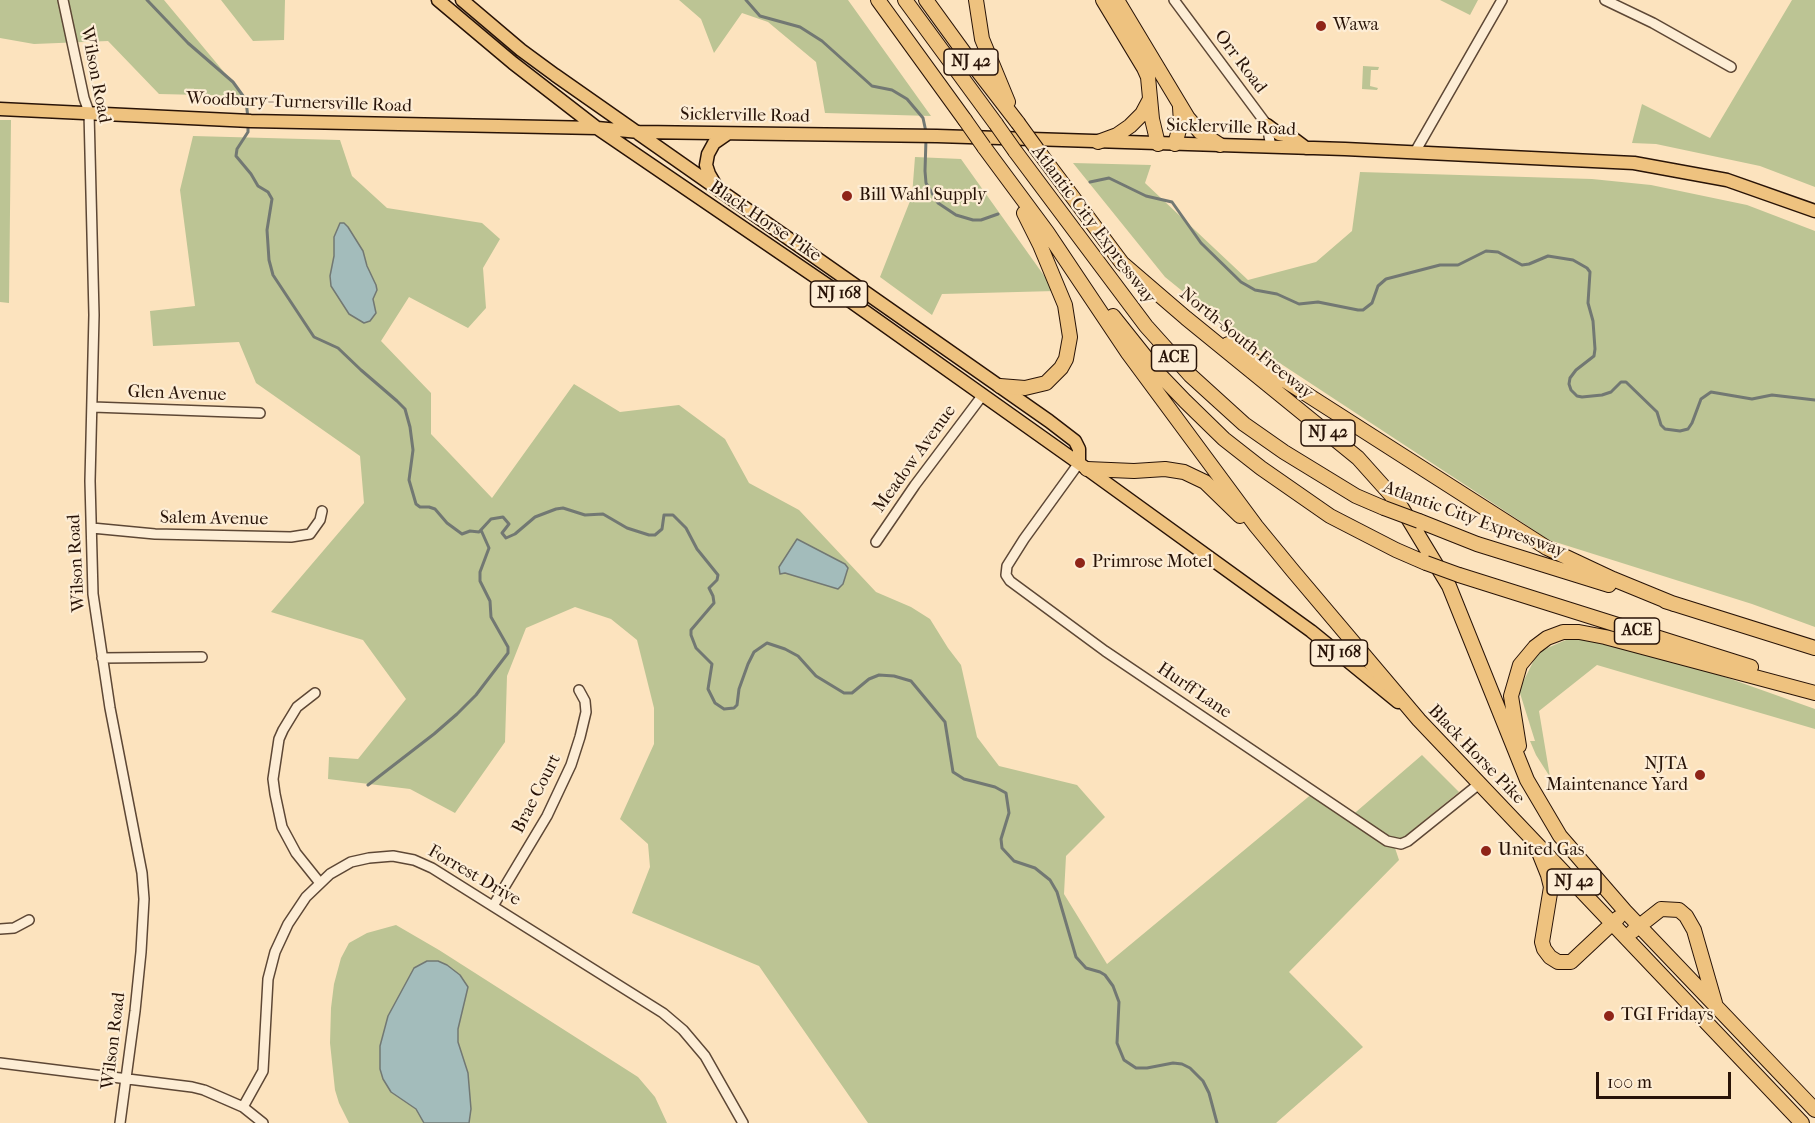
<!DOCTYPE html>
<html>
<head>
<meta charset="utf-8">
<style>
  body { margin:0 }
  #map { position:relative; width:1815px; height:1123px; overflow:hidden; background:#fce3be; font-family:"IM FELL French Canon",serif }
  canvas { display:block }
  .scale { position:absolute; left:1596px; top:1072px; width:135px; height:27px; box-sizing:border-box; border:3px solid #281307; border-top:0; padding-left:8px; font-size:18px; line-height:21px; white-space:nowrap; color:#281307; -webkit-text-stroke:4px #fdedd5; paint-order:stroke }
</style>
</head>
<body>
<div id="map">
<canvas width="1815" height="1123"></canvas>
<div class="scale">100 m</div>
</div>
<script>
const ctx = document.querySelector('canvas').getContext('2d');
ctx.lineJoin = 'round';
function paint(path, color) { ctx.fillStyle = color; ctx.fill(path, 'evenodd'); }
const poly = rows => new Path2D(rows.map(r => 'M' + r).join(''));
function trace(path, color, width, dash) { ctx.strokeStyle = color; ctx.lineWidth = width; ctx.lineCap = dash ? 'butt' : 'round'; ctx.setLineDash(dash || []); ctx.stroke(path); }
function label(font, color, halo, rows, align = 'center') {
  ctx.font = font + ' "IM FELL French Canon",serif'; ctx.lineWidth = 4.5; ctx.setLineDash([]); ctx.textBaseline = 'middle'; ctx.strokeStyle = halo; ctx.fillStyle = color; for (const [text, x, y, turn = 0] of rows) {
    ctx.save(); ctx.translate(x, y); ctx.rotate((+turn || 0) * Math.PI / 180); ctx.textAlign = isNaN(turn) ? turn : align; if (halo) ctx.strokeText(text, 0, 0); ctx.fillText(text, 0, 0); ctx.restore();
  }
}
paint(poly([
  [0,0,164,0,244,96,159,94,108,41,34,44,0,38],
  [221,0,285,0,284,40,253,41],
  [679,0,848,0,931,116,825,113,816,62,768,22,742,13,714,53,701,19],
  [1440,0,1478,0,1470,15],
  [1792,0,1815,0,1815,187,1760,166,1656,144,1632,143,1642,104,1710,138],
  [1363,66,1379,67,1378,70,1371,70,1370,86,1378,88,1377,90,1362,89],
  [0,120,11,120,9,303,0,302],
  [193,136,340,140,352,176,387,208,482,223,500,239,483,268,486,308,468,328,409,297,381,341,431,393,431,434,492,498,574,384,620,412,679,405,725,439,749,483,799,510,876,592,911,607,930,619,948,648,961,665,977,737,999,766,1077,785,1105,817,1066,856,1064,894,1107,964,1313,793,1349,818,1422,755,1459,792,1394,845,1399,860,1289,972,1363,1047,1276,1123,868,1123,759,966,632,913,650,867,648,844,620,819,654,744,654,708,637,640,611,619,575,607,526,628,507,676,505,742,455,813,410,789,328,779,329,757,358,759,406,699,363,640,271,612,364,503,360,456,256,383,239,342,153,346,150,311,195,306,180,190],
  [915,157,961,159,1055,291,942,294,932,315,880,277,912,196],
  [1073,163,1151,165,1145,183,1248,280,1316,262,1352,231,1360,172,1592,179,1651,185,1747,205,1815,231,1815,627,1752,604,1549,540,1234,333,1165,277],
  [1573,629,1728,678,1815,709,1815,729,1597,665,1539,711,1550,777,1536,755,1530,741,1535,741,1519,690,1538,652,1573,637],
  [396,925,439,950,638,1077,655,1097,667,1123,349,1123,339,1103,335,1090,330,1043,331,1008,334,984,341,958,349,943,367,933]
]), '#bcc494');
const water = poly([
  [340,223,344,223,348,227,363,251,367,266,376,285,377,290,373,299,376,313,370,321,364,323,349,314,331,286,330,276,334,256,334,237,340,223],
  [797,539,845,564,848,568,843,584,838,589,785,573,780,574,779,567,797,539],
  [427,961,438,961,447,965,460,975,468,987,458,1029,458,1042,468,1073,471,1109,469,1123,424,1123,416,1109,391,1092,383,1079,380,1069,380,1046,388,1016,414,968,427,961]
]);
paint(water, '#a3bcbb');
trace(water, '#727873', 1.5);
trace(poly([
  [147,0,188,43,233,82,246,100,248,119],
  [746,0,760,16,800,27,822,41,872,86,892,90,907,99,923,118,926,132],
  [248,125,248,132,237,149,236,156,251,174,258,186,268,192,272,199,267,230,269,260,273,275,314,337,338,348,361,370,397,401,405,409,410,427,413,450,409,480,416,504,420,507,429,507,435,509,447,523,462,534,470,531,479,532,491,519,503,517,509,524,502,533,506,538,515,534,535,517,556,509,563,508,585,515,603,514,627,528,649,535,655,535,662,529,664,515,673,515,686,528,697,549,718,575,717,580,709,588,713,596,714,603,691,630,691,635,696,648,712,664,708,689,715,703,724,709,734,708,737,705,739,689,748,664,754,652,767,643,785,649,798,656,816,676,844,693,852,693,869,679,879,675,894,676,911,681,945,722,953,772,964,779,995,787,1006,793,1009,813,1001,839,1002,848,1014,861,1035,868,1050,880,1057,892,1076,957,1086,968,1100,972,1105,975,1113,986,1119,1002,1117,1043,1124,1060,1136,1068,1147,1068,1173,1063,1182,1064,1190,1068,1203,1081,1209,1093,1217,1123],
  [926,139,925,171,926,183,938,203,956,215,973,220,981,220,998,214],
  [1090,182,1109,178,1146,196,1172,202,1201,243,1241,282,1255,290,1277,294,1299,304,1318,302,1358,310,1363,310,1372,303,1378,286,1386,279,1440,265,1458,265,1486,251,1498,252,1522,265,1529,264,1548,256,1573,260,1587,268,1590,272,1588,303,1593,321,1595,349,1594,356,1576,370,1570,378,1569,384,1571,390,1577,396,1582,397,1602,395,1611,392,1621,382,1626,382,1657,412,1661,425,1665,429,1680,431,1688,429,1692,423,1701,399,1711,392,1752,399,1772,395,1815,400],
  [368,785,434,734,457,714,476,695,508,653,508,647,491,617,490,601,480,581,480,572,489,548,481,530]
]), '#727873', 3);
const minor = poly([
  [63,0,84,98,89,112,94,315,90,481,93,594,110,708,142,873,144,899,141,952,135,1011,120,1123],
  [1174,0,1267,125,1271,147],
  [1605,0,1653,23,1731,67],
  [1415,152,1502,0],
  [93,407,260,413],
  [1079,463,1024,539,1007,566,1006,575,1010,581,1105,651,1387,841,1401,844,1408,841,1479,784],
  [92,528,155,534,291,537,310,534,320,520,322,511],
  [876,542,915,485,982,396],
  [102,658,202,657],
  [315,693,297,707,283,730,279,739,273,779,275,794,282,827,296,853,320,883],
  [493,906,547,816,571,765,580,737,586,712,585,701,579,690],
  [0,929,14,928,29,920],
  [0,1063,192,1087,204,1090,243,1107,263,1123],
  [243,1107,263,1071,268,979,275,952,288,924,306,897,330,874,351,862,369,858,393,856,414,860,432,868,663,1013,683,1030,705,1056,743,1123]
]);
const major = poly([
  [438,0,513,63,597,128,839,293,1087,469,1311,631,1398,702],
  [462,0,521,50,555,75,1049,421,1075,441,1079,449,1079,463],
  [0,109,251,121,597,128,639,132,937,136,1345,149,1634,163,1727,180,1815,211],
  [1267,125,1279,134,1290,136,1306,148],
  [716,186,709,174,706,165,708,154,714,143,727,134]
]);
const highway = poly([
  [878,0,965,120],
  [905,0,996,124],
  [926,0,971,62,1018,123],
  [976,0,982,39,1008,102],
  [1103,0,1144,68,1148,77,1152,119,1158,144],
  [1117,0,1188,118,1200,132,1220,145],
  [1098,142,1117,135,1130,126,1142,114,1150,99],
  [1175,144,1181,123,1180,107],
  [984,147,1047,232,1128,353,1256,526,1293,571,1419,720,1802,1123],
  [1015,151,1146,326,1190,375,1244,424,1284,452,1356,496,1384,508],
  [1039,152,1122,263,1186,318,1358,458,1400,505,1449,586,1527,780,1560,836,1625,911,1815,1110],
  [1113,316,1160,375,1185,401,1224,439,1261,468,1330,516,1396,550,1426,563],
  [1228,344,1547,548,1613,579,1674,604],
  [1000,386,1025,388,1046,383,1061,368,1066,359,1070,337,1065,305,1040,245,1024,213],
  [1087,469,1134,471,1165,469,1184,472,1205,482,1240,516],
  [1419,521,1477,544,1609,585],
  [1459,575,1751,667],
  [1665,601,1815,648],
  [1519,746,1511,696,1520,665,1535,647,1547,638,1563,632,1579,632,1605,637,1815,693],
  [1538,850,1548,875,1551,887,1542,942,1544,949,1550,957,1558,962,1571,962,1618,918],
  [1633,931,1661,909,1679,910,1686,916,1694,930,1715,1003]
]);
trace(minor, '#5d4735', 12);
trace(major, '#281307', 15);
trace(highway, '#281307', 16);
trace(minor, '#fdedd5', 9);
trace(major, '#eec27f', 12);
trace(highway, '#eec27f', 14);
const highwayBridge = poly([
  [965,120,984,147],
  [1018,123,1039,152],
  [996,124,1015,151],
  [1384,508,1419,521],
  [1426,563,1459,575]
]);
trace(highwayBridge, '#281307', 16, []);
trace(highwayBridge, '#eec27f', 14);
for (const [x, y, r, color] of [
  [1321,26,6,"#8f2418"],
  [847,196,6,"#8f2418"],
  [1080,563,6,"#8f2418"],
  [1700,775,6,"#8f2418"],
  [1486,851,6,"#8f2418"],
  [1609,1016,6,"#8f2418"]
]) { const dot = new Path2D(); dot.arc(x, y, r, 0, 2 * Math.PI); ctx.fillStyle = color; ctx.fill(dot); trace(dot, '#fdedd5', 2); }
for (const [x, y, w] of [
  [971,62,54],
  [839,294,57],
  [1174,358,45],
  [1328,433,54],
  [1637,631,45],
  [1339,653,57],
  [1574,882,54]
]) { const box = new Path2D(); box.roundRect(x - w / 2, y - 13, w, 26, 4.5); ctx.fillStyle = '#fdedd5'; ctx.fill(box); trace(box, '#281307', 1.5); }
label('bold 16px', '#281307', null, [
  ["NJ 42",971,62],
  ["NJ 168",839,294],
  ["ACE",1174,358],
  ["NJ 42",1328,433],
  ["ACE",1637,631],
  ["NJ 168",1339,653],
  ["NJ 42",1574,882]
]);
label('18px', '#281307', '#fdedd5', [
  ["Wawa",1333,26],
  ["Bill Wahl Supply",859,196],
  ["Primrose Motel",1092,563],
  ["NJTA",1688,765,"right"],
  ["Maintenance Yard",1688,786,"right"],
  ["United Gas",1498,851],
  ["TGI Fridays",1621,1016]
], 'left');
label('18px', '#281307', '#fdedd5', [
  ["Orr Road",1240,62,53],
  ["Wilson Road",95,75,79],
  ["Woodbury-Turnersville Road",299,103,2],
  ["Sicklerville Road",745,116,1],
  ["Sicklerville Road",1231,128,2],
  ["Black Horse Pike",765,222,34],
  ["Atlantic City Expressway",1093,225,53],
  ["North-South Freeway",1246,344,39],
  ["Glen Avenue",177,394,2],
  ["Meadow Avenue",915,459,-54],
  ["Salem Avenue",214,519,1],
  ["Atlantic City Expressway",1474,520,20],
  ["Wilson Road",77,563,-93],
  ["Hurff Lane",1194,691,34],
  ["Black Horse Pike",1476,755,46],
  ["Brae Court",537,794,-63],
  ["Forrest Drive",474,876,30],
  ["Wilson Road",114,1041,-83]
]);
</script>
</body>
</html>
